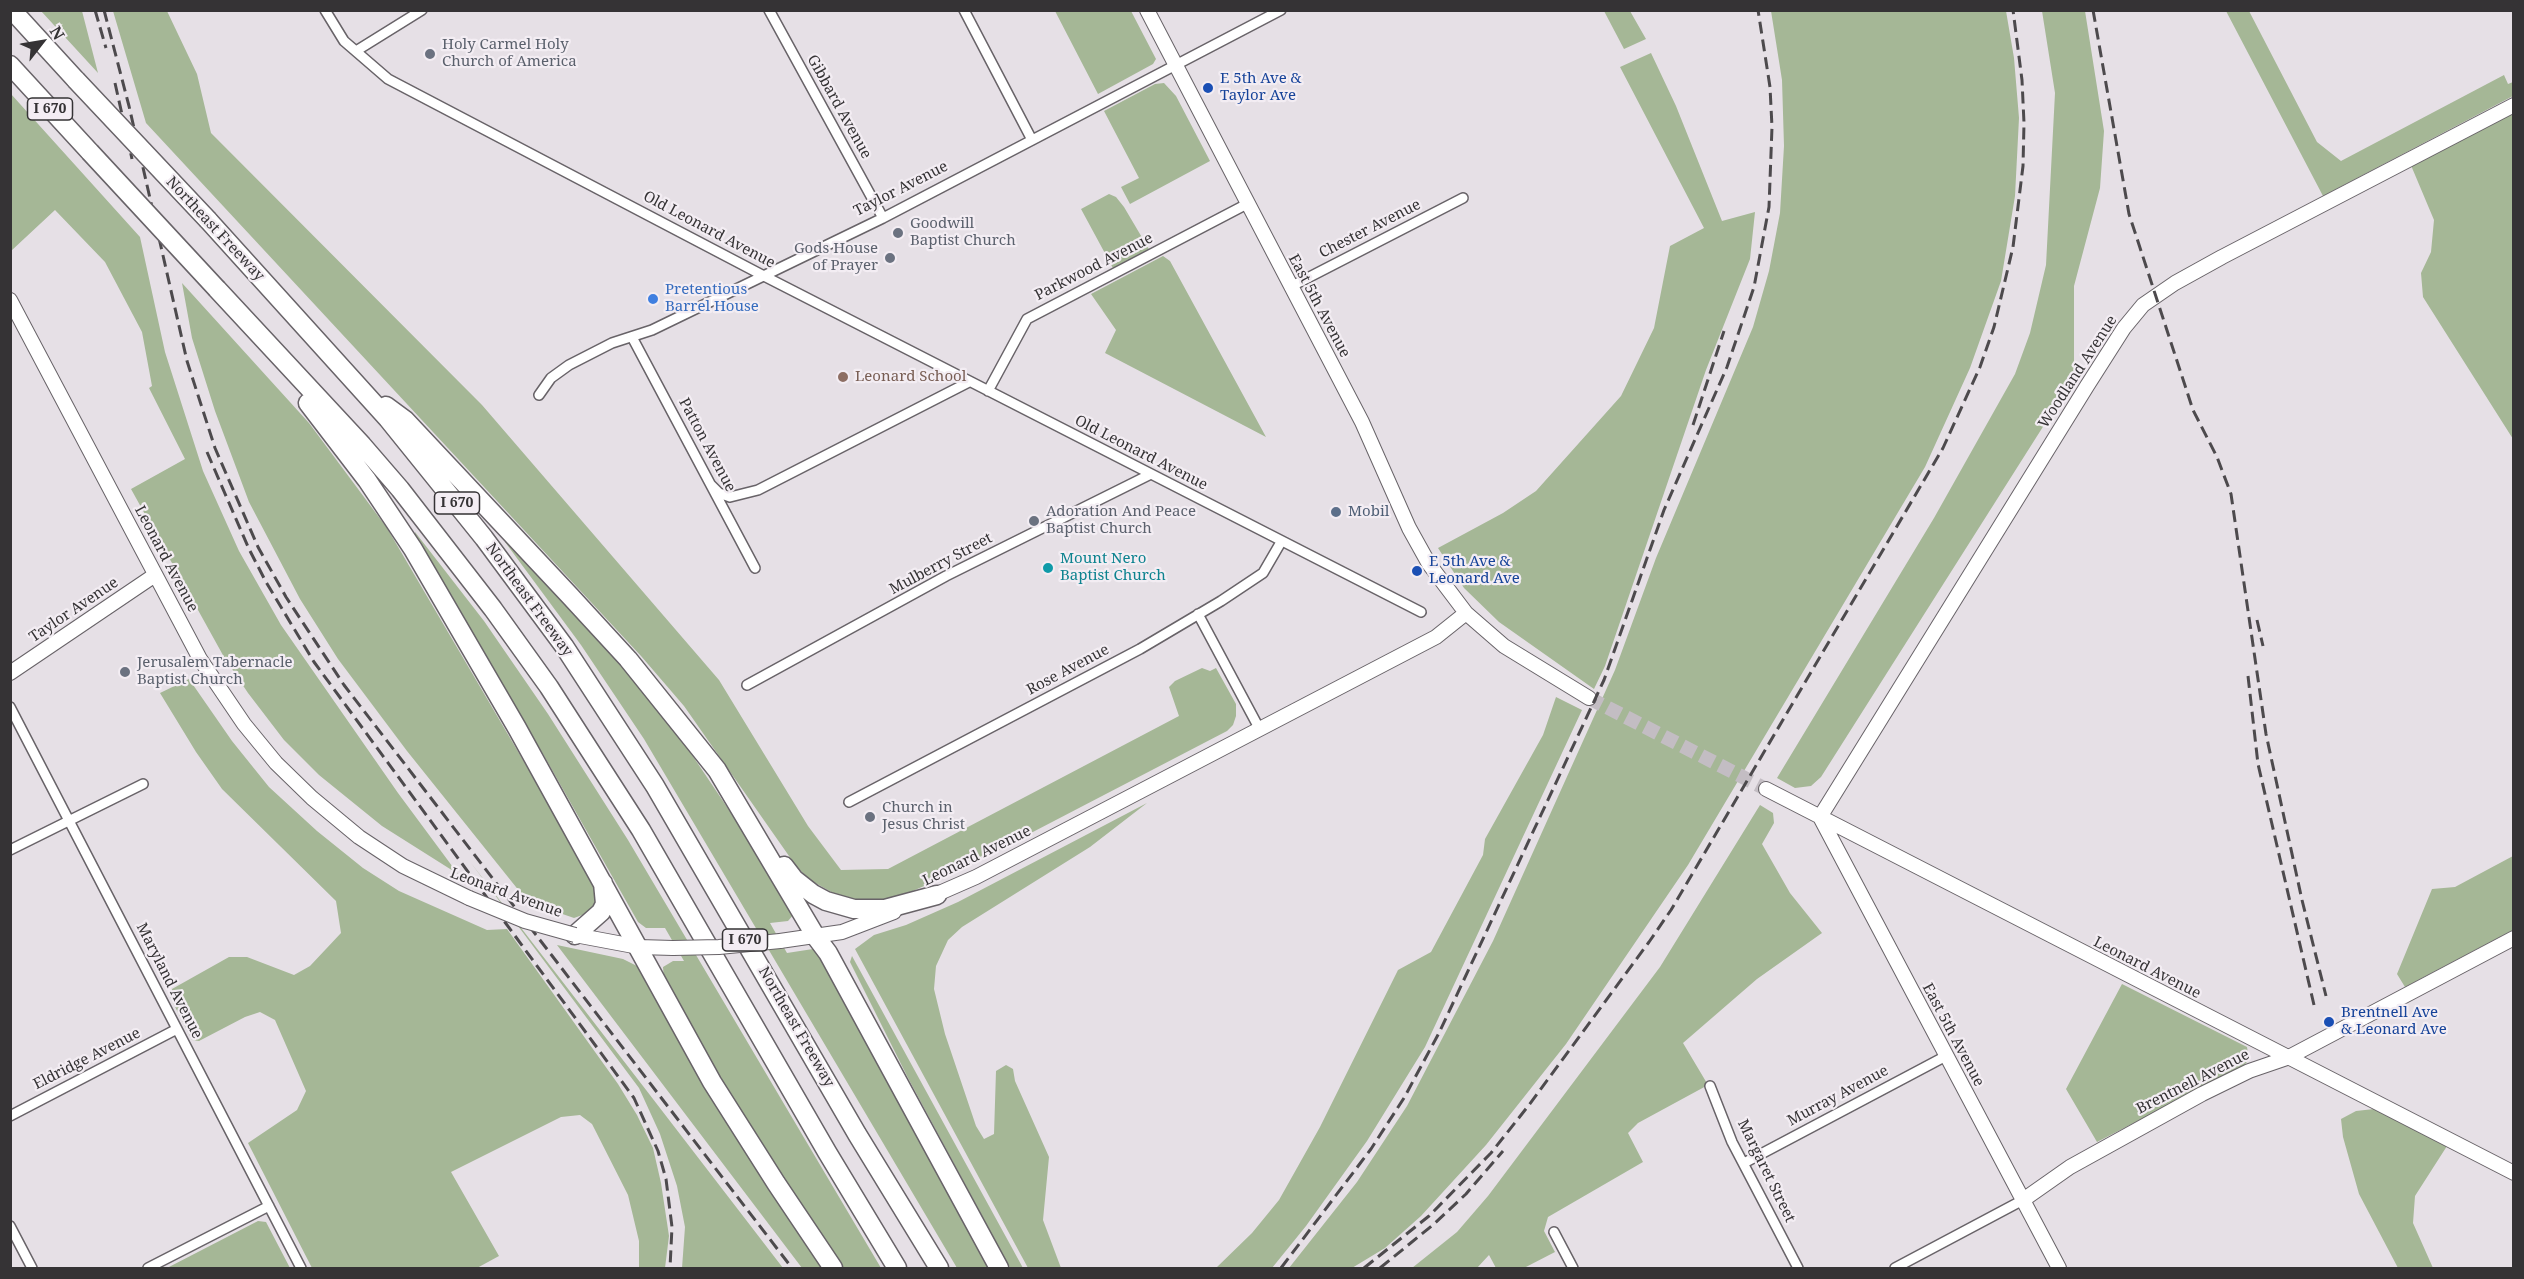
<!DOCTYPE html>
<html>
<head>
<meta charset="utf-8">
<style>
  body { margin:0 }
  #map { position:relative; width:2524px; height:1279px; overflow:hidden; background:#e6e0e6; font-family:"Noto Serif",serif }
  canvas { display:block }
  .frame { position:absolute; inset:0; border:12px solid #353335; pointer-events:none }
  .north { position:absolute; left:12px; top:12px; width:60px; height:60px; -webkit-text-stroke:4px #f3edf3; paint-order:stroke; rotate:59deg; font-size:16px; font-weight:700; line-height:24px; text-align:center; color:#353335 }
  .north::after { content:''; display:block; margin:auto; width:21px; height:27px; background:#353335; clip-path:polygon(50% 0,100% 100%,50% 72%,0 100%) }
</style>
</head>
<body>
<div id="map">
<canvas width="2524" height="1279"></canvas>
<div class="frame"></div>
<div class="north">N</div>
</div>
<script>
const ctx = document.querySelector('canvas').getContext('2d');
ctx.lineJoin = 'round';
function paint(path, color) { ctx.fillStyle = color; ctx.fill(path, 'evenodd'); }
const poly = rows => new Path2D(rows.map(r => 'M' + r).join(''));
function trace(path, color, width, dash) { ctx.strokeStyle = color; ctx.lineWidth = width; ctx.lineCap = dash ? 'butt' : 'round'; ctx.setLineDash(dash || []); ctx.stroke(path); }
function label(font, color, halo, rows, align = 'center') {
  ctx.font = font + ' "Noto Serif",serif'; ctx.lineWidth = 4.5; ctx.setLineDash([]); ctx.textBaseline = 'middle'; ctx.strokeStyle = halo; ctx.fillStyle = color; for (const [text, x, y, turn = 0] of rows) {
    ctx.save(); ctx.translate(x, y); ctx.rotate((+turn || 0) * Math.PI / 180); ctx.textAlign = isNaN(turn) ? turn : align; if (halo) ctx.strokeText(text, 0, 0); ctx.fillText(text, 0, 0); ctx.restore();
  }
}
paint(poly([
  [41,11,82,11,98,73],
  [113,11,167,11,197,74,211,133,482,405,719,680,808,826,841,870,888,869,1179,716,1169,687,1175,681,1202,668,1210,671,1216,668,1236,704,1236,716,1233,725,1227,731,956,872,899,897,876,903,859,902,842,898,810,880,796,866,684,706,641,656,146,123],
  [1055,11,1131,11,1156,59,1153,64,1098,94],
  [1604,11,1630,11,1646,39,1624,49],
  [1771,11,2006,11,2014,58,2019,118,2015,196,2001,281,1970,368,1925,467,1688,865,1566,1044,1486,1145,1421,1216,1385,1248,1352,1268,1289,1268,1357,1182,1407,1106,1493,941,1615,670,1656,558,1753,327,1769,271,1780,213,1784,146,1782,80],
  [2042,11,2085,11,2104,131,2100,188,2074,286,2074,370,2065,392,1821,777,1811,786,1795,788,1777,778,1934,518,2015,374,2030,333,2046,265,2055,93],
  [2226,11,2249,11,2317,142,2341,161,2504,75,2508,84,2513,82,2513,96,2323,196],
  [1651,53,1676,106,1722,221,1755,212,1750,259,1706,370,1605,666,1594,689,1499,622,1464,588,1438,548,1503,513,1536,491,1621,396,1654,328,1670,246,1704,228,1620,67],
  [1164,83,1176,96,1210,161,1130,204,1121,187,1139,178,1104,111,1155,84],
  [11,94,140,237,165,352,203,471,239,551,281,625,398,793,458,874,382,826,319,775,284,740,248,693,224,657,131,489,185,459,149,388,152,386,142,332,105,262,55,210,11,251],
  [2513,113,2513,439,2423,297,2421,273,2431,252,2434,220,2410,163],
  [1109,194,1116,197,1124,207,1150,251,1114,270,1081,209],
  [1163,256,1170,261,1266,437,1105,353,1116,330,1091,294],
  [182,283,309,423,387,528,530,772,595,888,596,904,588,913,574,918,528,902,407,751,338,659,300,599,249,502,215,411,192,338],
  [415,532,484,621,548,714,628,840,881,1268,841,1268,791,1193,727,1090,664,980,663,967,673,961,684,961,665,928,646,928,638,922,543,754,495,678,415,540],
  [509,539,630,676,682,740,727,807,792,907,794,914,788,921,770,923,787,953,813,949,820,952,993,1268,957,1268,644,739,581,645,505,542],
  [189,679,232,741,269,787,317,831,363,868,399,891,487,930,507,929,618,1084,637,1115,653,1148,661,1183,669,1236,665,1268,639,1268,639,1241,628,1195,592,1124,580,1115,561,1117,451,1172,499,1256,477,1268,312,1268,248,1143,297,1110,306,1091,275,1020,260,1012,245,1017,199,1041,192,1040,170,997,172,989,229,957,247,957,294,975,310,966,341,933,336,901,222,789,196,752,160,693],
  [1556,697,1582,710,1425,1047,1367,1141,1306,1226,1272,1268,1216,1268,1252,1233,1279,1200,1320,1127,1398,970,1431,952,1483,855,1485,839,1543,735],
  [1147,803,1090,847,962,927,948,940,936,966,934,989,945,1034,976,1126,984,1139,994,1134,996,1071,1006,1065,1013,1069,1015,1081,1049,1157,1043,1220,1061,1268,1028,1268,855,949,874,935,906,925,958,902],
  [1760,805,1773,813,1774,823,1762,844,1790,893,1822,933,1757,979,1683,1043,1708,1085,1638,1123,1628,1133,1643,1162,1548,1217,1544,1231,1555,1252,1524,1268,1496,1268,1489,1255,1477,1268,1412,1268,1457,1232,1488,1196,1660,967],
  [2513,856,2513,930,2405,987,2397,974,2432,889,2455,887],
  [471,863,643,1086,783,1268,682,1268,685,1227,677,1186,660,1134,639,1088],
  [557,945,623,959,637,966,648,979,723,1116,823,1268,802,1268],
  [852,956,1023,1268,1010,1268,908,1078,850,962],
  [2122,984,2247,1047,2249,1060,2242,1067,2097,1142,2066,1089],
  [2374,1109,2447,1146,2415,1196,2413,1223,2433,1268,2398,1268,2359,1194,2343,1137,2341,1119,2356,1111],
  [258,1221,266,1222,290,1268,167,1268]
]), '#a5b796');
trace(poly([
  [1589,698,1766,789]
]), '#c3bdc3', 14, [14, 7]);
const street = poly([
  [325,10,344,41,388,79,764,276,1421,612],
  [769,10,883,218],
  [964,10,1032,140],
  [356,51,422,10],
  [1290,287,1463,198],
  [632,337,755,568],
  [988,391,1027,319,1247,204],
  [539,395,551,378,569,365,612,343,652,330,883,218,1281,10],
  [711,485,719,493,730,497,758,490,969,382],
  [1198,614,1259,728],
  [747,685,946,576,1151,474],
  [10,707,301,1268],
  [849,802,1140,649,1221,601,1263,573,1281,542],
  [10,850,143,784],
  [1710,1086,1732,1142,1798,1268],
  [10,1116,177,1029],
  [1744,1163,1946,1056],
  [10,1226,32,1268],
  [1554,1232,1573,1268],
  [148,1268,269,1206],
  [1895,1268,2023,1200]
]);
const secondary = poly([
  [1147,10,1362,422,1409,528,1429,564,1466,613,1504,646,1589,698],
  [10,300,200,659,244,724,276,763,312,798,359,837,403,866,469,898],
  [10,673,155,575],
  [1766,789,2514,1173],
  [1820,817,2087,386,2124,328,2143,305,2175,283,2222,257,2514,105],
  [1820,817,2059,1268],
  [928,898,976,877,1436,637,1466,613],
  [575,935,639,947,673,948],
  [780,941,842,932,894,912],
  [2023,1200,2070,1167,2202,1094,2249,1071,2287,1058,2514,938]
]);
const highway = poly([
  [12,10,76,80],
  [10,65,90,152],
  [208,220,388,419,484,538,564,646,655,786,857,1134,939,1268],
  [217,289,362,445,400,489,493,609,549,687,641,830,827,1152,897,1268],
  [308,403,367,480,413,549,517,728,712,1082,776,1183,833,1268],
  [386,406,405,420,571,597,628,659,717,770,816,937,828,953,999,1268],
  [784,866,794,879,813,894,826,901,854,909,885,909,937,895],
  [575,935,601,912,605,904,603,883]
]);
trace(street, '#686368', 12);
trace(secondary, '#686368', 16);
trace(highway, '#686368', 21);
trace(street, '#fff', 9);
trace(secondary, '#fff', 14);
trace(highway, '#fff', 18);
trace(poly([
  [95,10,106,48],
  [104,10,129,106,187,361,215,448,258,547,286,597,344,685,792,1268],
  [2093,10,2129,214,2193,410,2217,457,2231,494,2266,734,2302,900,2326,996],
  [115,83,132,159],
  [1693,425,1724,331],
  [207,452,249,549,266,582,314,662,634,1098,658,1151,666,1179,672,1227,670,1268],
  [2257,620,2263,646],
  [2248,676,2258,764,2314,1005],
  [1281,1268,1371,1149,1404,1098,1439,1033,1604,680,1664,510,1727,367,1754,287,1769,207,1772,127,1770,87,1758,10],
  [1364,1268,1429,1216,1491,1153,1529,1105,1649,942,1671,910,1943,448,1980,367,1994,327,2013,247,2023,166,2024,123,2022,80,2013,10],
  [1380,1268,1434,1224,1466,1194,1503,1151]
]), '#4d4a4d', 3, [12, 6]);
const secondaryBridge = poly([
  [469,898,525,921,575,935],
  [673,948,719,947,780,941]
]);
const highwayBridge = poly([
  [76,80,208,220],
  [90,152,217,289]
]);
trace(secondaryBridge, '#686368', 16, []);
trace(highwayBridge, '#686368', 21, []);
trace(secondaryBridge, '#fff', 14);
trace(highwayBridge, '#fff', 18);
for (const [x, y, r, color] of [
  [430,54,6,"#6b7280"],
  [1208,88,6,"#1a4fb4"],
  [898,233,6,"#6b7280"],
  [890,258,6,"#6b7280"],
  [653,299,6,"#3f7fe0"],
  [843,377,6,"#8d6e63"],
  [1336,512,6,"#5c6f8a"],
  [1034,521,6,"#6b7280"],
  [1048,568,6,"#0f9aa8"],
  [1417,571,6,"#1a4fb4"],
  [125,672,6,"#6b7280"],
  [870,817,6,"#6b7280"],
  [2329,1022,6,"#1a4fb4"]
]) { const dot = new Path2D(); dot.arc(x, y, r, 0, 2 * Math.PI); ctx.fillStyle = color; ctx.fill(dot); trace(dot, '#f3edf3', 2); }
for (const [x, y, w] of [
  [50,109,45],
  [457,503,45],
  [745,940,45]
]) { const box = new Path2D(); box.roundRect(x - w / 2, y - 11, w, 22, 4.5); ctx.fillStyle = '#f3edf3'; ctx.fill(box); trace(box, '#353335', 1.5); }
label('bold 14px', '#353335', null, [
  ["I 670",50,109],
  ["I 670",457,503],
  ["I 670",745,940]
]);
label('15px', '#5b616d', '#f3edf3', [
  ["Holy Carmel Holy",442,45],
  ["Church of America",442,62],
  ["Goodwill",910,224],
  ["Baptist Church",910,241],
  ["Gods House",878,249,"right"],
  ["of Prayer",878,266,"right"],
  ["Adoration And Peace",1046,512],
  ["Baptist Church",1046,529],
  ["Jerusalem Tabernacle",137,663],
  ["Baptist Church",137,680],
  ["Church in",882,808],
  ["Jesus Christ",882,825]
], 'left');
label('15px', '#164399', '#f3edf3', [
  ["E 5th Ave &",1220,79],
  ["Taylor Ave",1220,96],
  ["E 5th Ave &",1429,562],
  ["Leonard Ave",1429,579],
  ["Brentnell Ave",2341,1013],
  ["& Leonard Ave",2341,1030]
], 'left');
label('15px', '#353335', '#f3edf3', [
  ["Gibbard Avenue",839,107,61],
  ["Taylor Avenue",901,189,-27],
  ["Northeast Freeway",215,229,47],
  ["Chester Avenue",1370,229,-27],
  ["Old Leonard Avenue",709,230,28],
  ["Parkwood Avenue",1094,267,-27],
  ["East 5th Avenue",1319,306,62],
  ["Woodland Avenue",2078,372,-57],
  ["Patton Avenue",707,445,62],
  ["Old Leonard Avenue",1141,453,27],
  ["Leonard Avenue",166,559,62],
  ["Mulberry Street",941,564,-28],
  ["Northeast Freeway",529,600,54],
  ["Taylor Avenue",74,610,-34],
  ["Rose Avenue",1068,670,-28],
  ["Leonard Avenue",977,856,-26],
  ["Leonard Avenue",506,893,20],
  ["Leonard Avenue",2147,968,27],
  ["Maryland Avenue",169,981,63],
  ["Northeast Freeway",796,1027,60],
  ["East 5th Avenue",1953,1035,62],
  ["Eldridge Avenue",87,1059,-27],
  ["Brentnell Avenue",2193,1082,-27],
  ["Murray Avenue",1838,1096,-28],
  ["Margaret Street",1766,1171,64]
]);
label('15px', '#366cbe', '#f3edf3', [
  ["Pretentious",665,290],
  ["Barrel House",665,307]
], 'left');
label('15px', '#785e54', '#f3edf3', [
  ["Leonard School",855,377]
], 'left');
label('15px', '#4e5e75', '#f3edf3', [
  ["Mobil",1348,512]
], 'left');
label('15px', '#0d838f', '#f3edf3', [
  ["Mount Nero",1060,559],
  ["Baptist Church",1060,576]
], 'left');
</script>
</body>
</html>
